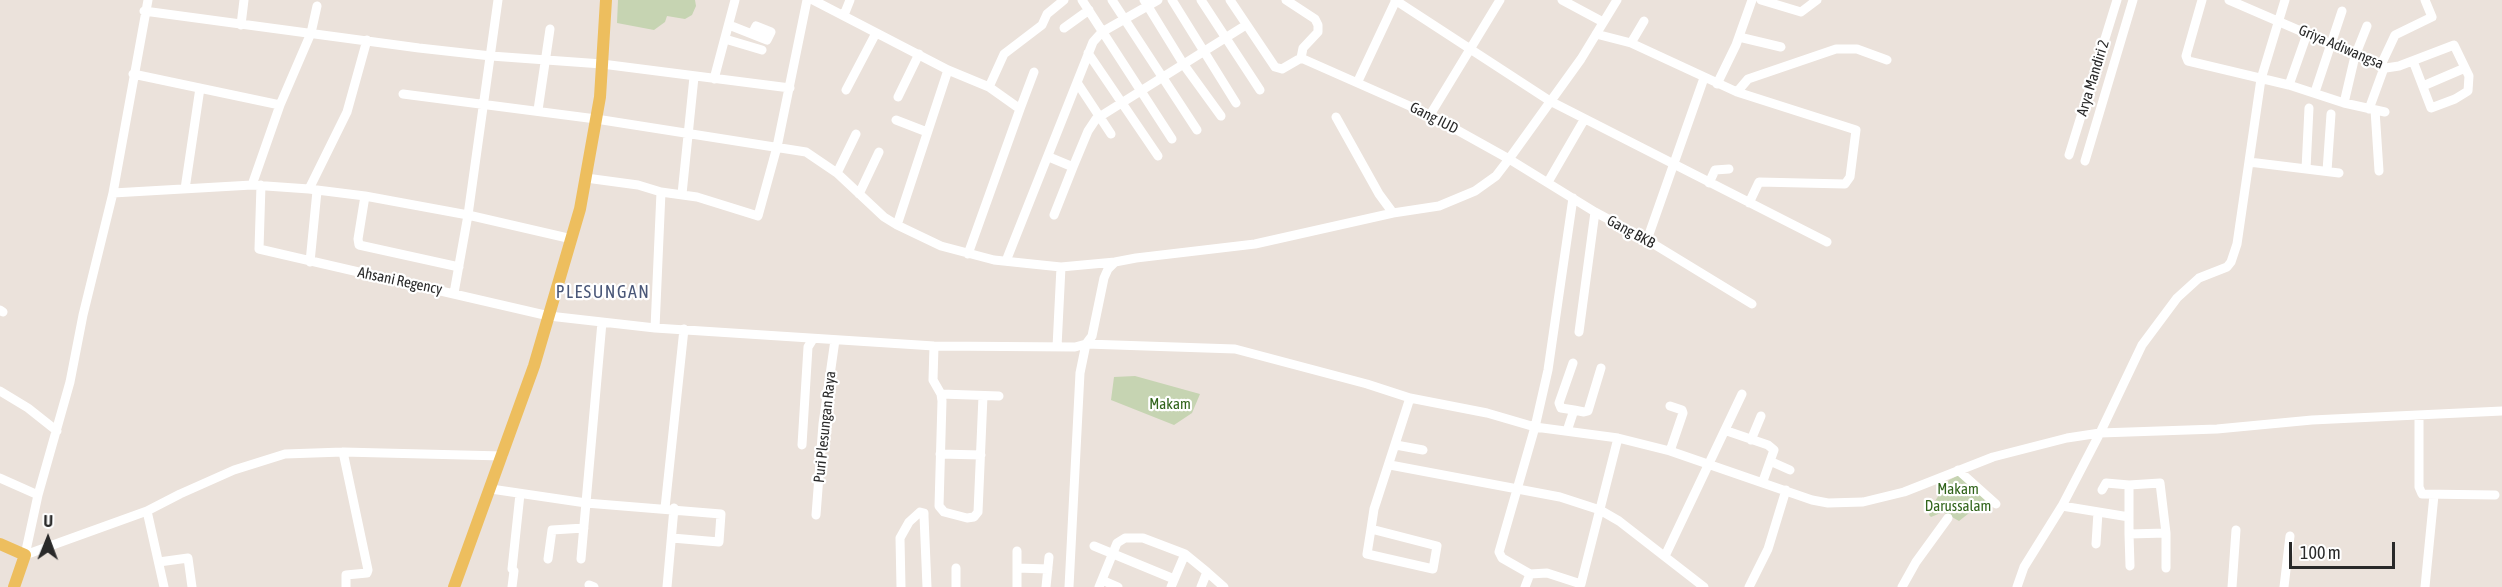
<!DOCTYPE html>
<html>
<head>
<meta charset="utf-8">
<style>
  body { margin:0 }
  #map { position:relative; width:2502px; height:587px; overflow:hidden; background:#ebe2db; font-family:"Asap Condensed",sans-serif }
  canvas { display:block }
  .north { position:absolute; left:18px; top:509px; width:60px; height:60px; -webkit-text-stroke:4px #fff; paint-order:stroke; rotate:1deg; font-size:16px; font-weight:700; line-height:24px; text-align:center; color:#292929 }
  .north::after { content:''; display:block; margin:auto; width:21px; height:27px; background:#292929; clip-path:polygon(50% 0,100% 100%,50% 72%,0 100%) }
  .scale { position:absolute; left:2289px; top:542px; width:106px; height:27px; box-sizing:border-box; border:3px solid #292929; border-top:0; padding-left:8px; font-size:18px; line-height:21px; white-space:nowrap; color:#292929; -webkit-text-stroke:4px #fff; paint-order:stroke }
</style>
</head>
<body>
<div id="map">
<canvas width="2502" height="587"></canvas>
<div class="north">U</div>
<div class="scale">100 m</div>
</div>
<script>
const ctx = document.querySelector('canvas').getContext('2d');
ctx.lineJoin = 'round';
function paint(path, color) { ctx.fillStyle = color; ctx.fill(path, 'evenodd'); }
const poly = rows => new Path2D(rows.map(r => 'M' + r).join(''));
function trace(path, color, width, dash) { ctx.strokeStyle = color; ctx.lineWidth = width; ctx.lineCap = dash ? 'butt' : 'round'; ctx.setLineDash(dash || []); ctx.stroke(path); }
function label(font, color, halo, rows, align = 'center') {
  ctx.font = font + ' "Asap Condensed",sans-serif'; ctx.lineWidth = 4.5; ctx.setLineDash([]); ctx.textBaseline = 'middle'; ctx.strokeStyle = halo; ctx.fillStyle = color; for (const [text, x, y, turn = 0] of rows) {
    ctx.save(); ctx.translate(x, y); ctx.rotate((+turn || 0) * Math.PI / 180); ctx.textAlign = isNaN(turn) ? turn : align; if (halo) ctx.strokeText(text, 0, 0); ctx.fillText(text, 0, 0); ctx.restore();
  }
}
paint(poly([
  [618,0,695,0,696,6,692,15,685,19,667,16,665,22,654,30,617,23],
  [1135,376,1200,394,1192,413,1174,425,1111,400,1114,377],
  [1959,475,1987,499,1959,521,1943,512,1931,517,1929,515,1931,507,1949,480]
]), '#c6d4b2');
trace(poly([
  [148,0,113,193,83,315,70,382,38,495,25,555,147,511,180,494,234,470,285,454,343,452,503,456],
  [813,0,948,70,989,87,1020,109,968,254],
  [1082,0,1172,139],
  [1112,0,1197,130],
  [1144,0,1184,65,1221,116],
  [1172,0,1236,103],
  [1201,0,1260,90],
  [1230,0,1275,67,1282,69,1301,58],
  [1286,0,1315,19,1318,25,1318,32,1303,48,1301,58],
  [1395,0,1550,101,1827,242],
  [1562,0,1603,22],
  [1761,0,1801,12,1817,0],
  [2202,0,2186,56,2188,61,2289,85,2344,103,2385,112],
  [2229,0,2386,68,2399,66,2454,45,2469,76,2468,91,2455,99,2431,108,2413,61],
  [144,11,419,48,491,56,602,64,790,88],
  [844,15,850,0],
  [241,25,244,0],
  [729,25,767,40,771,32,756,26,752,34],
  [1064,28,1089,10],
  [1596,34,1631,43,1737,92,1856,130,1850,177,1845,184,1759,182,1749,203],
  [1739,37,1781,47],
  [725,39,762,50],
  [1631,43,1644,21],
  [1088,53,1158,156],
  [1301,58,1430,115,1509,159,1595,212,1647,240,1752,304],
  [2380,67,2395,35,2432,17,2425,0],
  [133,74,280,105],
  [714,79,735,0],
  [1358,81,1396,0],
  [1078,84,1111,134],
  [1717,84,1736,45,1752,0],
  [2289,85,2307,34],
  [2423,86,2465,68],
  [989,87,1004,54,1042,25,1047,14,1064,0],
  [846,90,876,33],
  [1737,92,1748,79,1836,49,1857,49,1887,60],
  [2315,92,2342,11],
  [403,94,596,119,806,152,837,173,884,217,897,225,941,246,994,260,1032,264,1061,267,1115,262],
  [898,97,919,54],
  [2344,103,2355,56,2367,26],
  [1020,109,1034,72],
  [2369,109,2384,68],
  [538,110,550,29],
  [2375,110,2379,171],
  [1430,115,1500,0],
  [1336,117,1379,194,1393,213],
  [896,120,927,132],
  [2069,155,2117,0],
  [1049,157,1073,167,1088,131,1096,119,1246,25],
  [2085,161,2133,0],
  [2249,162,2339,173],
  [2306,169,2309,108],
  [2327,171,2331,114],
  [837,173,856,134],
  [586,178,638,185,661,192],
  [1548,182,1584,120],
  [1709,183,1715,170,1729,169],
  [252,185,280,105,311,33,317,6],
  [261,185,259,249,549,316,655,328,934,346,1075,347,1086,344,1092,336,1104,278,1108,269,1115,262,1136,258,1255,244,1393,213,1439,206,1475,191,1496,176,1509,159,1581,59,1617,0],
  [185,189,200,88],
  [309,189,347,112,367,40],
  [113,193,252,185,309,189,365,196,468,215,572,239],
  [682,194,694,77],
  [859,194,879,152],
  [365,196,358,239,359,245,459,267],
  [1573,198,1548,370,1535,427,1501,545,1499,552,1502,558,1530,574,1547,573,1581,584,1618,438],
  [1054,215,1073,167],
  [897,225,948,70],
  [1647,240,1704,78],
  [1006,261,1093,42,1102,32,1158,0],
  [310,262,317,191],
  [454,293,468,215,498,0],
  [0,310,3,312],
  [655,328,661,192,697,197,758,216,777,147,807,0],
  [1579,332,1595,212],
  [934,346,933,380,941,394,942,401,939,506,944,512,967,518,974,517,978,512,983,396],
  [1057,347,1061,267],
  [1573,363,1559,403,1561,408,1574,410],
  [0,391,28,408,57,431],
  [941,394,999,396],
  [1670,406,1682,410,1683,413,1670,451],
  [2419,415,2419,487,2422,494,2495,495],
  [1567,431,1574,410,1584,412,1588,411,1601,368],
  [1727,431,1768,445,1774,450,1763,481],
  [1751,440,1761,416],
  [802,445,808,347,813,339],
  [1396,445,1423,450],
  [343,452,368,570,367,573,346,575,346,587],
  [940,454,981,455],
  [1772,462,1790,470],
  [1390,465,1560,497,1600,510,1619,521,1704,587],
  [1958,470,1996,504],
  [0,478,38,495],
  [491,489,586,503,721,514,719,542,672,538],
  [2102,490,2106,483,2129,485],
  [2062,506,2129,517],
  [665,508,684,329],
  [147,511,164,587],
  [816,515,823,424,835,340],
  [1371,529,1437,546,1433,569,1367,554,1371,529,1374,509,1410,398],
  [2166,533,2160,483,2129,485,2129,534,2166,533,2166,568],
  [2129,534,2130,566],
  [2096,544,2098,512],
  [1094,546,1174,579],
  [1185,554,1207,572,1201,587],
  [1665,556,1742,394],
  [548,559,552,530,584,528],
  [581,559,602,322],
  [159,562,188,558,192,587],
  [956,568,956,587],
  [1017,568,1048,569],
  [512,569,520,494],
  [1207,572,1224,587],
  [1102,580,1118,587],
  [589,585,594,587],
  [512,587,514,571],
  [667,587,674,508],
  [901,587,900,538,909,522,920,512,924,513,924,516,927,587],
  [1017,587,1017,551],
  [1046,587,1049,557],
  [1069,587,1080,373,1086,344,1235,349,1367,384,1410,398,1487,413,1535,427,1618,438,1670,451,1812,500,1828,503,1863,502,1904,492,1993,457,2067,438,2100,433,2217,429,2312,420,2502,411],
  [1099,587,1117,543,1125,538,1143,538,1185,554,1171,587],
  [1525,587,1530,574],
  [1749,587,1768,549,1786,490],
  [1902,587,1916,562,1948,518],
  [2017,587,2024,567,2062,506,2100,433,2142,345,2177,298,2199,278,2227,267,2231,262,2237,244,2261,79,2285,0],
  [2232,587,2236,530],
  [2284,587,2290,536],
  [2425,587,2434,495]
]), '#fff', 9);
trace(poly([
  [0,544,25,555,14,587],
  [454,587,534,366,580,209,600,97,606,0]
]), '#edbe5e', 12);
label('15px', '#292929', '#fff', [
  ["Griya Adiwangsa",2341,47,23],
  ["Arya Mandiri 2",2093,78,-73],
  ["Gang IUD",1434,118,27],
  ["Gang BKB",1631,232,29],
  ["Ahsani Regency",400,281,12],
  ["Puri Plesungan Raya",825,427,-84]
]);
label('15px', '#31641b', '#fff', [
  ["Makam",1170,404],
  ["Makam",1958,489],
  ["Darussalam",1958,506]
]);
ctx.letterSpacing = '1.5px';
label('18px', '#4a5778', '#fff', [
  ["PLESUNGAN",603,292]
]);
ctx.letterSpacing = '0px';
</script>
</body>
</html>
